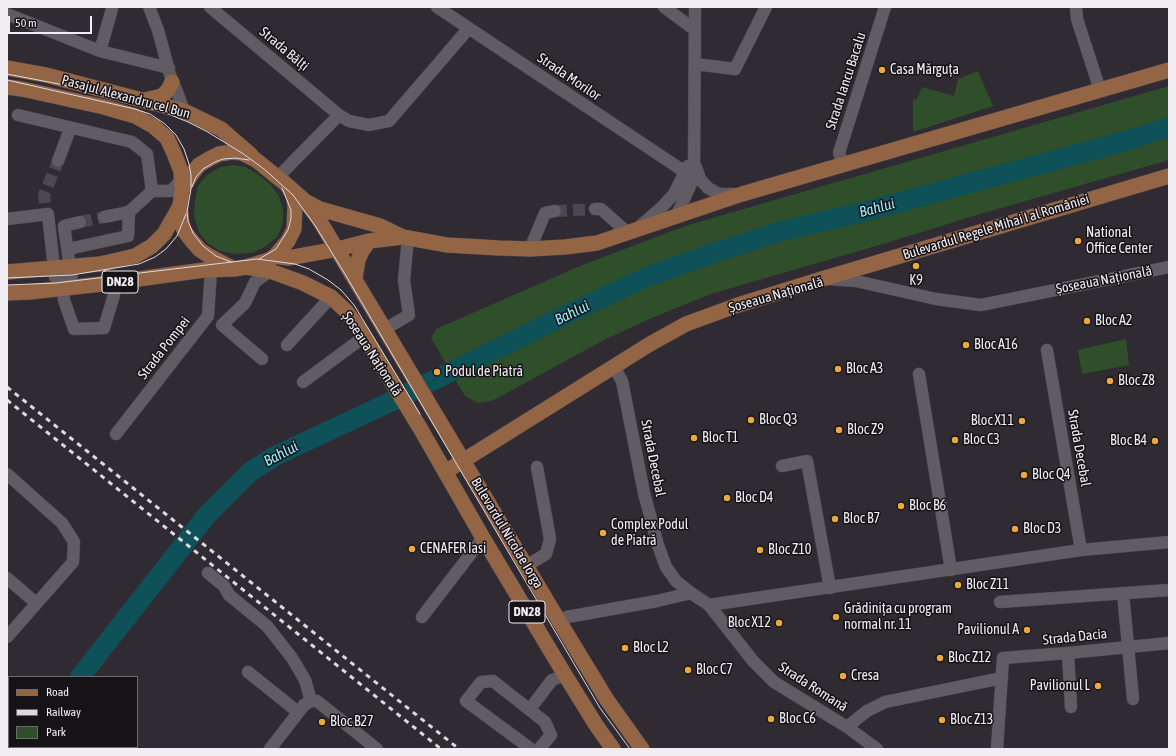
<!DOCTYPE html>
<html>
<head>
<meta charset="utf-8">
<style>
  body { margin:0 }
  #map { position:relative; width:1176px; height:756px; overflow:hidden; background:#302a32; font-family:"Asap Condensed",sans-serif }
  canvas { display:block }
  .frame { position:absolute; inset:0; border:8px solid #f1edf3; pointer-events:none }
  .legend { position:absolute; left:8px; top:676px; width:130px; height:72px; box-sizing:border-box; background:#161317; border:1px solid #6e6a6f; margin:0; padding:5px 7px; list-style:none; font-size:12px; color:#f1edf3 }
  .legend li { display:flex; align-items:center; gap:8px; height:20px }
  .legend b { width:20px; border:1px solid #6e6a6f }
  .scale { position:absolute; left:8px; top:16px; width:84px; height:18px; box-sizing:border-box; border:2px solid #f1edf3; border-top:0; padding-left:5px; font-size:12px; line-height:14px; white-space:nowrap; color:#f1edf3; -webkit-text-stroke:3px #161317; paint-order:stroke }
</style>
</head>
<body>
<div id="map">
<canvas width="1176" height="756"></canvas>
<div class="frame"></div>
<ul class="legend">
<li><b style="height:5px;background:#946544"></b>Road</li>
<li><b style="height:5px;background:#ddd9df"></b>Railway</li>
<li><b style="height:11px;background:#2e4f29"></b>Park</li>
</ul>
<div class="scale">50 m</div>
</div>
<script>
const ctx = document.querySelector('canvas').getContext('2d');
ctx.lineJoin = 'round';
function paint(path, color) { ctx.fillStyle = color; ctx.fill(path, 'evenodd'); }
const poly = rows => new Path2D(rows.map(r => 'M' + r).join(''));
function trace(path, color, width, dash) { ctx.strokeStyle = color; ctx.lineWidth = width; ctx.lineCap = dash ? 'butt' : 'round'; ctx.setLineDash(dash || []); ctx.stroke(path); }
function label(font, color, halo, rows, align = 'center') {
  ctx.font = font + ' "Asap Condensed",sans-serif'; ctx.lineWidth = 3; ctx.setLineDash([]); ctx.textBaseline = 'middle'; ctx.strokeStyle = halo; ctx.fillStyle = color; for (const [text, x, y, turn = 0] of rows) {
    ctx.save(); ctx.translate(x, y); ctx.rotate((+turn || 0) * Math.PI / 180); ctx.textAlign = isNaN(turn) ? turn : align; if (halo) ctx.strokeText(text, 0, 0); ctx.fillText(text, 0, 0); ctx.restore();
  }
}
paint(poly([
  [978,71,993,106,913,132,913,100,917,99,922,87,954,96,958,79],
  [1169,86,1169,160,987,212,886,243,711,294,654,317,604,340,492,401,478,403,465,396,431,338,436,329,580,266,685,226],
  [233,165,246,167,257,174,270,184,279,196,283,209,283,223,277,237,265,247,252,253,235,254,220,251,207,243,199,232,194,216,195,200,198,186,207,175,220,167],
  [1126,339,1129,365,1082,374,1078,350]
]), '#2e4f29');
trace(poly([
  [80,677,207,515,250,472,275,456,386,404,543,326,644,278,708,255,778,232,863,212,1115,144,1169,127],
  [24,749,25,747]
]), '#0e5159', 20);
trace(poly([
  [45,203,44,195,58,161],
  [555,211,595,209],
  [80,222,104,217]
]), '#4d474f', 12, [12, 6]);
const minor = poly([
  [149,7,158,30,172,82,176,89,184,111],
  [210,7,339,115],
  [437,7,685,172],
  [664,7,695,30],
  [1076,7,1077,19,1100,90],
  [7,14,100,51,169,68],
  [100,51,112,9,112,7],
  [695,64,735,69,766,7],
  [18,115,132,142,147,154,152,191],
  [58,161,70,129],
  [843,164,839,153,885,7],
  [696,167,700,179,708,188,719,194,735,194],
  [278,177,339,115,349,121,369,125,389,121,469,28],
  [595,209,601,209,628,233],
  [677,215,694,177,695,7],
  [104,217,129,212,152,191,171,191,181,180],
  [7,219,48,214,55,277],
  [639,227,661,208,674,194,688,166],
  [68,249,128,236,129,212],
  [530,249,545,213,555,211],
  [61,267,64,300,74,329,104,328,114,295,112,283],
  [829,279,856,281,936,299,981,305,1169,267],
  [73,287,64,226,80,222],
  [385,329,409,315,404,280,408,238],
  [287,345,331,297],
  [1047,350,1081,550],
  [262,359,222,325,245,303,255,282,270,271],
  [614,367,622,381,644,493,658,545,666,567,676,581,691,593,709,605,753,661,774,682,847,727,877,749],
  [919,374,951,570],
  [303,382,357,342,365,339],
  [116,434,208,316,211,270],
  [782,466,807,461,830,588],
  [7,474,62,523,74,542,73,562,7,637],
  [526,566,546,554,550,539,537,467],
  [208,573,224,586,229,595,267,626,292,658,305,680,311,701],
  [7,578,36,603],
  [1123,593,1133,699],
  [1000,602,1169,590],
  [709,605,1081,550,1169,542],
  [422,617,483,538],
  [559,621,567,617,657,601,691,593],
  [1068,653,1071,707],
  [248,672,298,712],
  [530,709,552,680,565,675],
  [847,727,867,711,885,702,1002,678],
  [270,749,304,705,311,701,317,701,377,749],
  [531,749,466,701,481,682,493,681,545,722,551,735,539,749],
  [997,749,1003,658,1068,653,1169,643]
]);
const major = poly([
  [7,68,46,75,184,111,221,129,251,155],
  [7,87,22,89,104,107,135,116,153,126,167,138,173,151,181,171,182,190],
  [145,100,162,96,168,90,172,82],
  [287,185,305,201,318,218,559,621,607,700,642,749],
  [305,201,320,209,380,226,403,237,447,245,499,248,530,249,565,247,597,243,742,194,1169,70],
  [275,256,288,258,338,249,369,241,403,237],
  [246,267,270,271,303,283,331,297,346,311,359,328,420,428,483,538,565,675,596,725,613,749],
  [7,272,100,264,135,256,152,246,164,234,180,206],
  [355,278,358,260,362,251,369,241],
  [7,293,30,292,102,284,204,270,234,269,246,267,269,260,275,256,288,241,294,229,295,205,293,195,287,185,256,160,242,153,232,152,219,154,209,159,199,165,191,175,182,190,180,206,182,225,185,232,192,241,200,250,211,257,234,269],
  [445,472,650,344,686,324,738,305,822,279,1169,176]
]);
trace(minor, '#4c474e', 13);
trace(major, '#4c474e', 16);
trace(minor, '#615b64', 12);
trace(major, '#946544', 15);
trace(poly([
  [7,74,59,84,104,95,166,113,188,122,206,131,242,153,264,169,293,195,316,227,345,274,600,708,630,749],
  [7,80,135,109,150,114,165,124,176,135,184,149,189,164,191,175,191,189,187,212,188,221,193,233,203,246,216,256,231,262],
  [192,187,196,177,203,169,215,162,223,159,235,158,249,160],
  [259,259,276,249,288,230,291,219,291,210,282,188],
  [7,278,72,275,139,264,155,257,166,249,177,236,186,214],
  [7,285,56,283,257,259,295,264,309,269,328,280,341,290,354,305,420,414]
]), '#ddd9df', 1);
trace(poly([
  [7,387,459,749],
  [7,400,441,749]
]), '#ddd9df', 3, [5, 5]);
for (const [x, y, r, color] of [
  [882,70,4,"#eca93a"],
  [1078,241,4,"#eca93a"],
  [916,266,4,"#eca93a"],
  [1087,321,4,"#eca93a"],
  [966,345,4,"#eca93a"],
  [838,369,4,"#eca93a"],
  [437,372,4,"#eca93a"],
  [1110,381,4,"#eca93a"],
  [751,420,4,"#eca93a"],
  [1022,421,4,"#eca93a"],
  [839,430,4,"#eca93a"],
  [694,438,4,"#eca93a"],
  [955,440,4,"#eca93a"],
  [1155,441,4,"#eca93a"],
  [1024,475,4,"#eca93a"],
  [727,498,4,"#eca93a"],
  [901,506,4,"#eca93a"],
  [835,519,4,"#eca93a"],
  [1015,529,4,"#eca93a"],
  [603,533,4,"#eca93a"],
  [412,549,4,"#eca93a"],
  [760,550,4,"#eca93a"],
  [958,585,4,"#eca93a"],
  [836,617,4,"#eca93a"],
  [779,623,4,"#eca93a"],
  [1027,630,4,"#eca93a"],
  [625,648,4,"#eca93a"],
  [940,658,4,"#eca93a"],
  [688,670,4,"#eca93a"],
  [843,676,4,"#eca93a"],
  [1098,686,4,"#eca93a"],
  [771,719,4,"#eca93a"],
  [942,720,4,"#eca93a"],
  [322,722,4,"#eca93a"]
]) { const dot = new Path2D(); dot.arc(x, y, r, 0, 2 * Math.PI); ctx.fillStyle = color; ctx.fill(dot); trace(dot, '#161317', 1.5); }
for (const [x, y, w] of [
  [120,282,36],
  [527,612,36]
]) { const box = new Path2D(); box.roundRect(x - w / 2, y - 11, w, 22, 3); ctx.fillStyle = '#161317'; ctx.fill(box); trace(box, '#f1edf3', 1); }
label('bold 13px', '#f1edf3', null, [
  ["DN28",120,282],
  ["DN28",527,612]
]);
label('14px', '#f1edf3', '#161317', [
  ["Strada Bălți",284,49,40],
  ["Strada Morilor",569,77,34],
  ["Strada Iancu Bacalu",846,81,-72],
  ["Pasajul Alexandru cel Bun",126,97,15],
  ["Bulevardul Regele Mihai I al României",996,227,-17],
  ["Șoseaua Națională",1104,280,-11],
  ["Șoseaua Națională",776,295,-16],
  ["Strada Pompei",164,348,-52],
  ["Șoseaua Națională",372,354,57],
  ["Strada Decebal",1079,448,80],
  ["Strada Decebal",653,458,79],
  ["Bulevardul Nicolae Iorga",507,533,59],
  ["Strada Dacia",1075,637,-6],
  ["Strada Romană",813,687,33]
]);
label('14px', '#f1edf3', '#161317', [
  ["Casa Mărguța",890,70],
  ["National",1086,233],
  ["Office Center",1086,249],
  ["K9",916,281,"center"],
  ["Bloc A2",1095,321],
  ["Bloc A16",974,345],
  ["Bloc A3",846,369],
  ["Podul de Piatră",445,372],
  ["Bloc Z8",1118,381],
  ["Bloc Q3",759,420],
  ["Bloc X11",1014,421,"right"],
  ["Bloc Z9",847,430],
  ["Bloc T1",702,438],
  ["Bloc C3",963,440],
  ["Bloc B4",1147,441,"right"],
  ["Bloc Q4",1032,475],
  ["Bloc D4",735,498],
  ["Bloc B6",909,506],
  ["Bloc B7",843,519],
  ["Complex Podul",611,525],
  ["de Piatră",611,541],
  ["Bloc D3",1023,529],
  ["CENAFER Iasi",420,549],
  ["Bloc Z10",768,550],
  ["Bloc Z11",966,585],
  ["Grădinița cu program",844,609],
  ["normal nr. 11",844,625],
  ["Bloc X12",771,623,"right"],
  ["Pavilionul A",1019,630,"right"],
  ["Bloc L2",633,648],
  ["Bloc Z12",948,658],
  ["Bloc C7",696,670],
  ["Cresa",851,676],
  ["Pavilionul L",1090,686,"right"],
  ["Bloc C6",779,719],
  ["Bloc Z13",950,720],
  ["Bloc B27",330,722]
], 'left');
label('italic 15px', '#95effc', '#161317', [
  ["Bahlui",877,208,-15],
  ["Bahlui",572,313,-26],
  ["Bahlui",281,454,-28]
]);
</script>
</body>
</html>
